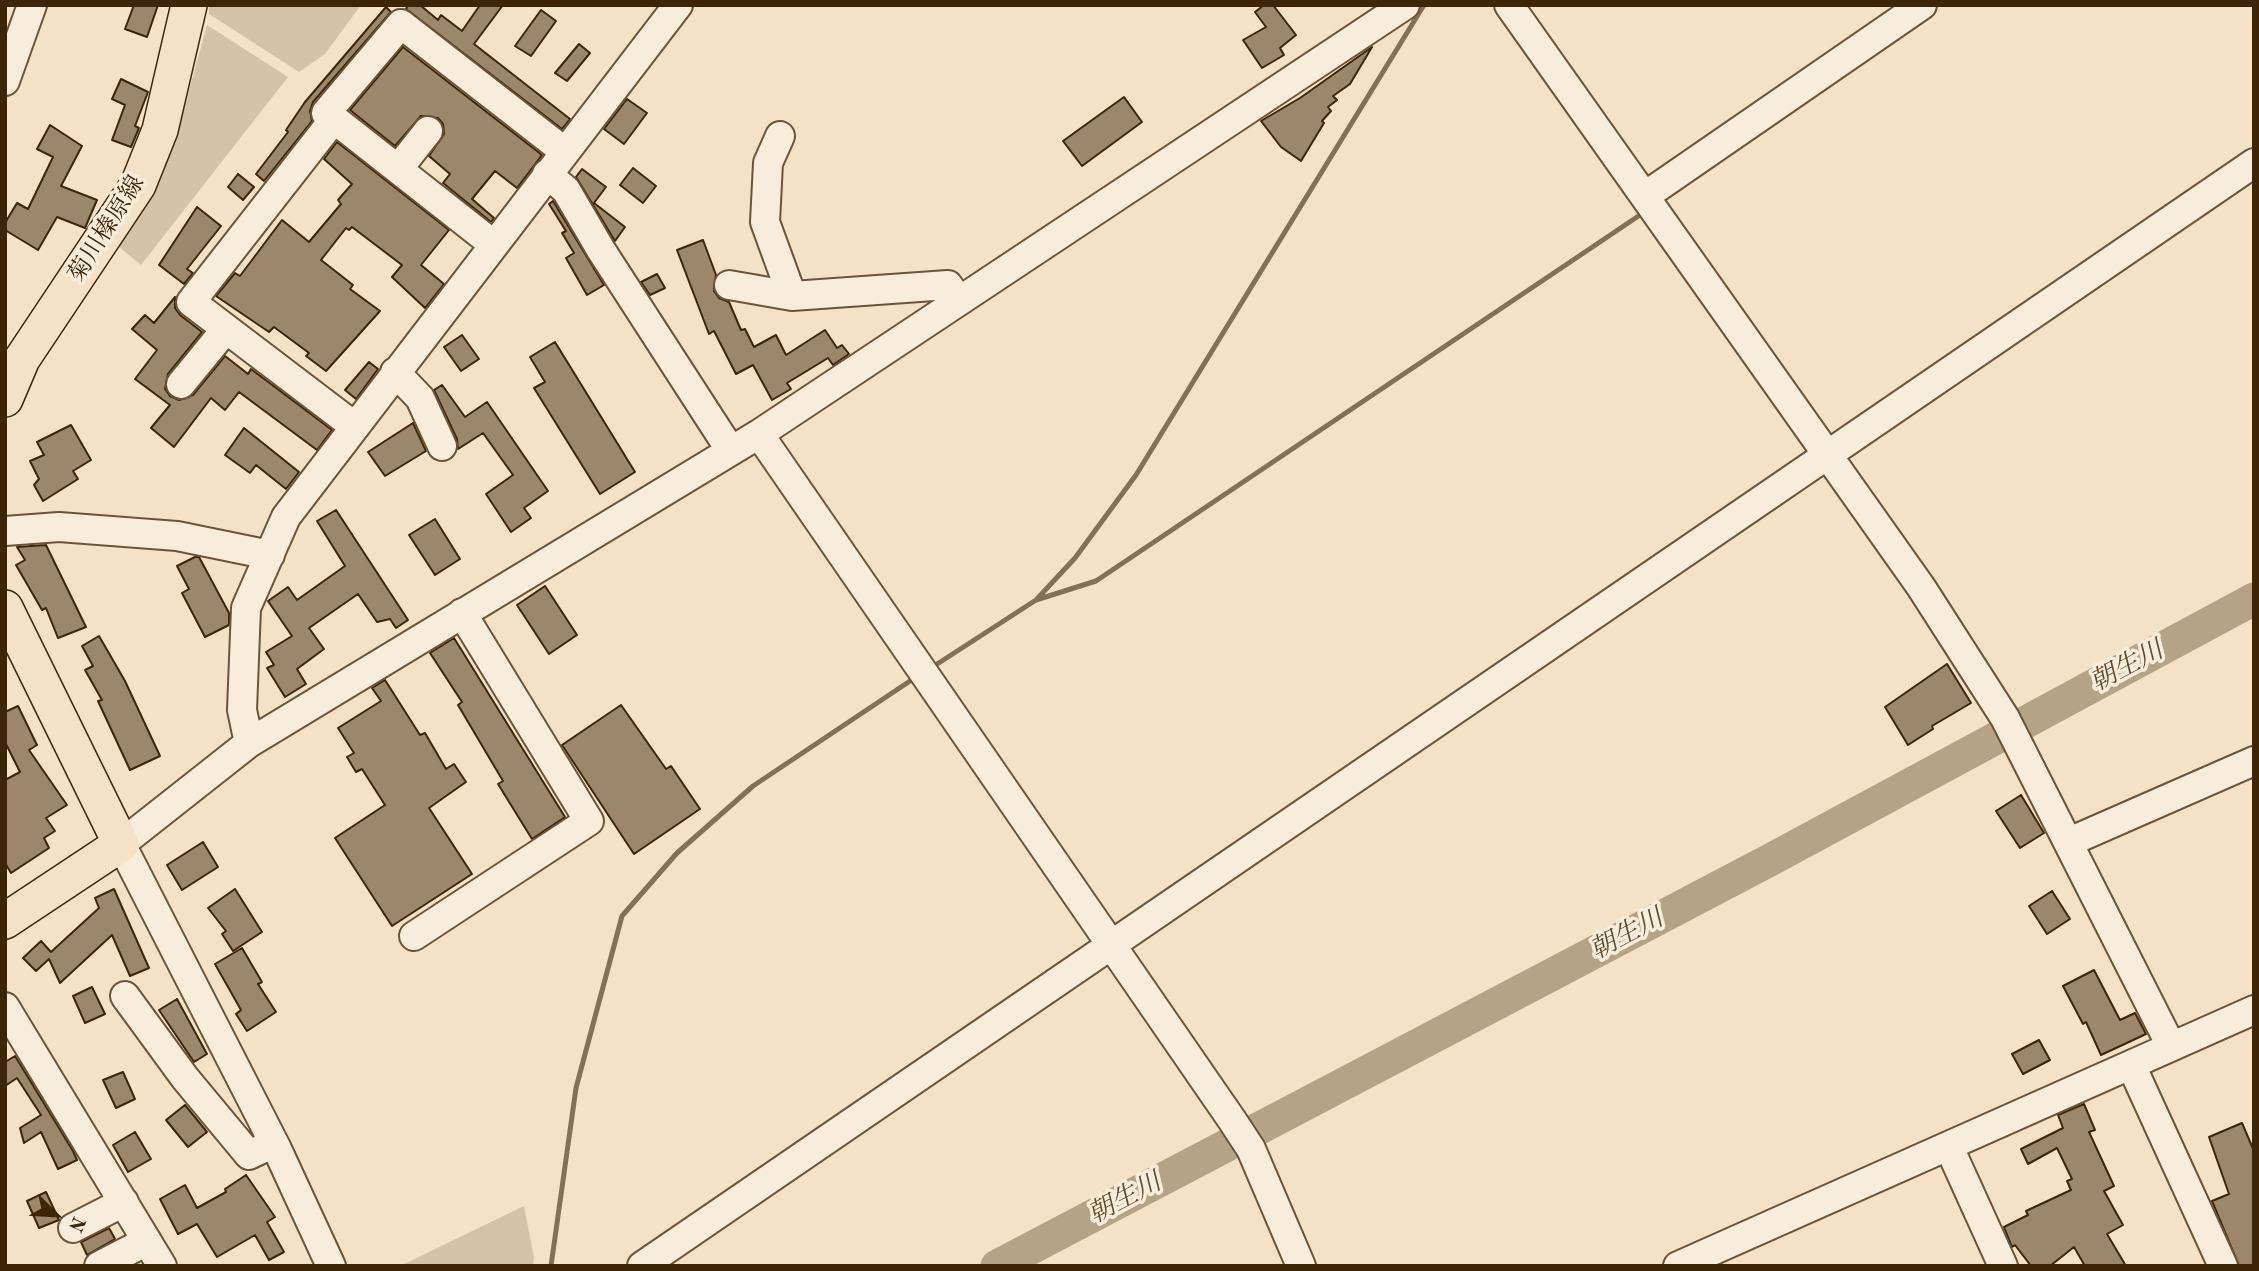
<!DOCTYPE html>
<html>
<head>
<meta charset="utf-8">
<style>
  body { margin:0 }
  #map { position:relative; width:2259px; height:1271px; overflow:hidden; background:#f5e2c6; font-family:"Old Standard TT",serif }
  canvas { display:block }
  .frame { position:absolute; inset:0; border:7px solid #3d2508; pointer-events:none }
  .north { position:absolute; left:21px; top:1180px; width:70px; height:70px; -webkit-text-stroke:5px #f8ecda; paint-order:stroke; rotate:114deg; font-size:19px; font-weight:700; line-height:28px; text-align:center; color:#3d2508 }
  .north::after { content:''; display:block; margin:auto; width:24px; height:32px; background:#3d2508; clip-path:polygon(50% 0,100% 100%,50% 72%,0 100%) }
</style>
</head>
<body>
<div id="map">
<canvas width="2259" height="1271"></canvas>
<div class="frame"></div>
<div class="north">N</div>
</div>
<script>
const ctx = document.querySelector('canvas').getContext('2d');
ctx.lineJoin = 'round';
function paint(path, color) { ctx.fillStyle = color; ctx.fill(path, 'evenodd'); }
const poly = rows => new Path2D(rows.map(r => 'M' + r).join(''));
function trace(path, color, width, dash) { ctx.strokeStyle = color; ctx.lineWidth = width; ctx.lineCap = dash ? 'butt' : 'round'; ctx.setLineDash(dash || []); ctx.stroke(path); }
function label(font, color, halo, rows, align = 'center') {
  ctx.font = font + ' "Old Standard TT","Noto Serif JP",serif'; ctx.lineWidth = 7; ctx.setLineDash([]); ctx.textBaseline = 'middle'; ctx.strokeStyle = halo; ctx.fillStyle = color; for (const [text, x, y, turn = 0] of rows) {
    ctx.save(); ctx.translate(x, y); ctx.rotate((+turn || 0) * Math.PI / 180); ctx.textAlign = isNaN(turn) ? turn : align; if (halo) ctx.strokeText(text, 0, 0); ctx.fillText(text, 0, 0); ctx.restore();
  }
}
paint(poly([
  [209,5,361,5,325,54,299,72,209,14],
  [207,25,288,77,141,265,118,246,173,149],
  [524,1206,534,1258,533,1266,400,1266]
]), '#d6c2a6');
trace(poly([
  [1036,600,1075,558,1136,475,1424,5],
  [931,668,1036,600,1096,581,1640,215],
  [551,1266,576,1088,622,916,677,853,753,786,916,677]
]), '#867053', 5);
trace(poly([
  [997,1266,1770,860,2254,599]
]), '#b6a285', 33);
const building = poly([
  [134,5,158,5,147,37,125,29,134,5],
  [408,5,420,5,438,20,441,15,462,31,480,5,503,5,474,44,570,119,562,129,406,9,408,5],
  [1264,5,1273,5,1296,35,1280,48,1284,55,1262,68,1243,40,1266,27,1255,12,1264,5],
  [386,7,391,12,313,102,310,111,312,121,264,181,256,174,288,132,286,130,305,102,386,7],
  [541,10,556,21,531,56,515,46,541,10],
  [579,44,590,53,567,81,555,73,579,44],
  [403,47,542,155,517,188,495,171,472,199,494,218,491,222,443,183,450,174,429,156,444,134,443,124,438,118,421,116,395,146,350,110,403,47],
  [1372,47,1350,84,1333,96,1337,100,1328,107,1331,111,1322,121,1324,123,1301,161,1281,147,1261,121,1300,98,1372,47],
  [121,79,148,92,135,126,139,128,131,147,112,140,125,105,112,99,121,79],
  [1124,97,1142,122,1082,166,1063,141,1124,97],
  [627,99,647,113,624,144,604,129,627,99],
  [50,125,82,146,61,186,97,200,85,228,57,217,38,250,5,230,5,223,17,203,28,209,53,157,37,149,50,125],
  [337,142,449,230,421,265,444,284,425,308,392,277,402,265,352,227,349,230,346,228,321,260,353,285,350,289,380,311,326,371,306,356,309,353,274,327,269,332,216,296,235,273,240,276,282,220,309,242,341,204,338,200,352,184,324,159,337,142],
  [633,168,656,186,643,203,620,185,633,168],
  [582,169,606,187,594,203,625,227,615,241,576,177,582,169],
  [238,174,254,187,243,200,228,187,238,174],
  [553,201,604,285,587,295,566,258,574,253,562,233,566,231,549,204,553,201],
  [197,207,221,226,187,269,193,273,184,284,159,265,197,207],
  [703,240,716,275,714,291,719,298,729,302,741,330,745,329,754,347,776,335,786,355,825,330,837,348,842,345,849,354,833,365,828,358,787,383,791,389,772,400,753,365,736,374,714,331,709,334,677,250,703,240],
  [657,274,665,288,650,295,641,282,657,274],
  [175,297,175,308,180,315,202,332,168,374,165,389,170,396,179,400,193,395,225,356,248,374,251,369,332,430,317,450,239,392,225,410,211,398,174,447,151,428,170,405,135,379,157,350,132,329,145,315,154,323,175,297],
  [462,335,479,359,461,371,444,347,462,335],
  [555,342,635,472,600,494,534,388,545,382,530,357,555,342],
  [369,362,378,369,356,399,345,390,369,362],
  [442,385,465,417,487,402,548,491,524,508,531,518,511,532,486,494,513,475,483,433,458,449,457,439,434,390,442,385],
  [413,423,426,451,385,476,368,452,413,423],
  [71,425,91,460,73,471,78,479,43,501,34,485,39,479,30,461,44,455,37,442,71,425],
  [244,428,299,472,286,489,256,465,250,473,225,455,244,428],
  [336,510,408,620,396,628,390,619,377,622,358,594,309,628,324,649,297,669,306,684,285,697,267,668,274,665,266,652,292,636,268,601,288,587,297,600,345,566,317,521,336,510],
  [435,519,460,559,435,575,409,535,435,519],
  [46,545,86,627,58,638,46,608,42,610,16,565,25,560,17,547,46,545],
  [195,557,199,557,229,613,229,625,205,637,182,593,189,589,177,566,195,557],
  [545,586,577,635,549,654,517,605,545,586],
  [99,636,125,681,160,756,130,770,98,701,102,700,85,670,93,666,82,646,99,636],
  [454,638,565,817,532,839,498,784,503,781,458,705,462,702,430,653,454,638],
  [1947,664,1971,703,1932,726,1933,729,1908,745,1885,707,1947,664],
  [385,680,420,735,425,733,446,769,454,764,466,782,429,808,472,874,392,926,335,838,385,805,362,769,356,772,347,757,354,753,338,728,381,701,372,688,385,680],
  [621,705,666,769,671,766,700,809,634,854,562,745,621,705],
  [18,706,37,745,29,750,67,805,46,818,55,831,44,838,49,848,11,873,5,863,5,780,20,772,5,742,5,712,18,706],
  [2021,795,2044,833,2020,848,1996,811,2021,795],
  [203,842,218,867,182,890,167,865,203,842],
  [114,889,149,968,130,976,112,935,60,983,49,959,36,971,23,958,41,941,51,952,99,908,95,898,114,889],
  [235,889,262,932,233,951,222,934,226,931,208,908,235,889],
  [2052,891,2070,919,2047,934,2029,906,2052,891],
  [242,948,262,982,258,984,276,1012,247,1031,236,1014,241,1010,215,964,242,948],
  [2094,970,2120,1020,2135,1013,2146,1034,2101,1055,2086,1022,2083,1024,2063,986,2094,970],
  [92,987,105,1014,85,1023,73,996,92,987],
  [177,999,207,1054,194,1062,159,1010,177,999],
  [2039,1040,2050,1060,2023,1074,2012,1054,2039,1040],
  [15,1056,73,1151,77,1160,58,1169,41,1132,24,1143,20,1128,41,1115,17,1078,5,1086,5,1062,15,1056],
  [123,1072,135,1099,116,1108,103,1080,123,1072],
  [2084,1104,2095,1130,2089,1132,2114,1186,2104,1191,2123,1225,2107,1234,2126,1266,2085,1266,2074,1247,2050,1266,2031,1266,2015,1245,2012,1247,2004,1227,2028,1215,2026,1211,2071,1190,2067,1181,2072,1179,2057,1148,2028,1164,2021,1149,2063,1128,2058,1115,2084,1104],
  [185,1105,207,1132,188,1147,166,1120,185,1105],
  [2242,1123,2254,1151,2254,1266,2239,1266,2212,1201,2229,1194,2209,1137,2242,1123],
  [135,1132,151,1159,128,1172,113,1145,135,1132],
  [246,1175,275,1217,267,1222,284,1252,269,1260,255,1235,217,1257,197,1224,178,1234,160,1199,185,1185,197,1208,226,1192,225,1189,246,1175],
  [46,1192,59,1220,39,1228,27,1201,46,1192],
  [109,1228,115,1239,87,1255,81,1242,109,1228]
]);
paint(building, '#9d876b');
trace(building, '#3d2508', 2);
const minor = poly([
  [1509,5,1921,587,2005,718,2171,1046],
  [5,81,32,5],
  [334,119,326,113,401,24,564,151],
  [780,136,768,163,765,222,792,296],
  [398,169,428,131],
  [547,174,566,190,601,250,731,451],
  [1645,196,1922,5],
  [729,285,792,296,948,285,959,301],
  [395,372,420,398,442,446],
  [181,384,226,329],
  [354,426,191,302,334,119,493,244],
  [759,434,1232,1120,1251,1149,1301,1266],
  [5,531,59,527,177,536,270,555],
  [249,743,242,710,246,608,286,517,678,5],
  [2069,842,2254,761],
  [414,936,589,821,462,613],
  [125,996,185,1078,249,1155,274,1143],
  [5,1007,162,1266],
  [2132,1067,2223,1266],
  [1949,1147,2003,1266],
  [73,1228,124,1202],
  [99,1266,147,1241],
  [331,1266,277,1149,121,844,249,743,759,434,1405,5],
  [642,1266,2254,163],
  [1678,1266,2254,1010]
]);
const major = poly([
  [5,399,22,359,138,185,160,130,189,5],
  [5,608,121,844,5,921]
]);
trace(minor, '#6b5438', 32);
trace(major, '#3d2508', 38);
trace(minor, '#f8ecda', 28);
trace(major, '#f5e2c6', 35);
label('24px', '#3d2508', '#f8ecda', [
  ["菊川榛原線",107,229,-58]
]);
label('italic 26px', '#614a2e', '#f8ecda', [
  ["朝生川",2127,667,-28],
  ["朝生川",1627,935,-28],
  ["朝生川",1125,1199,-28]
]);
</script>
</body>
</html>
